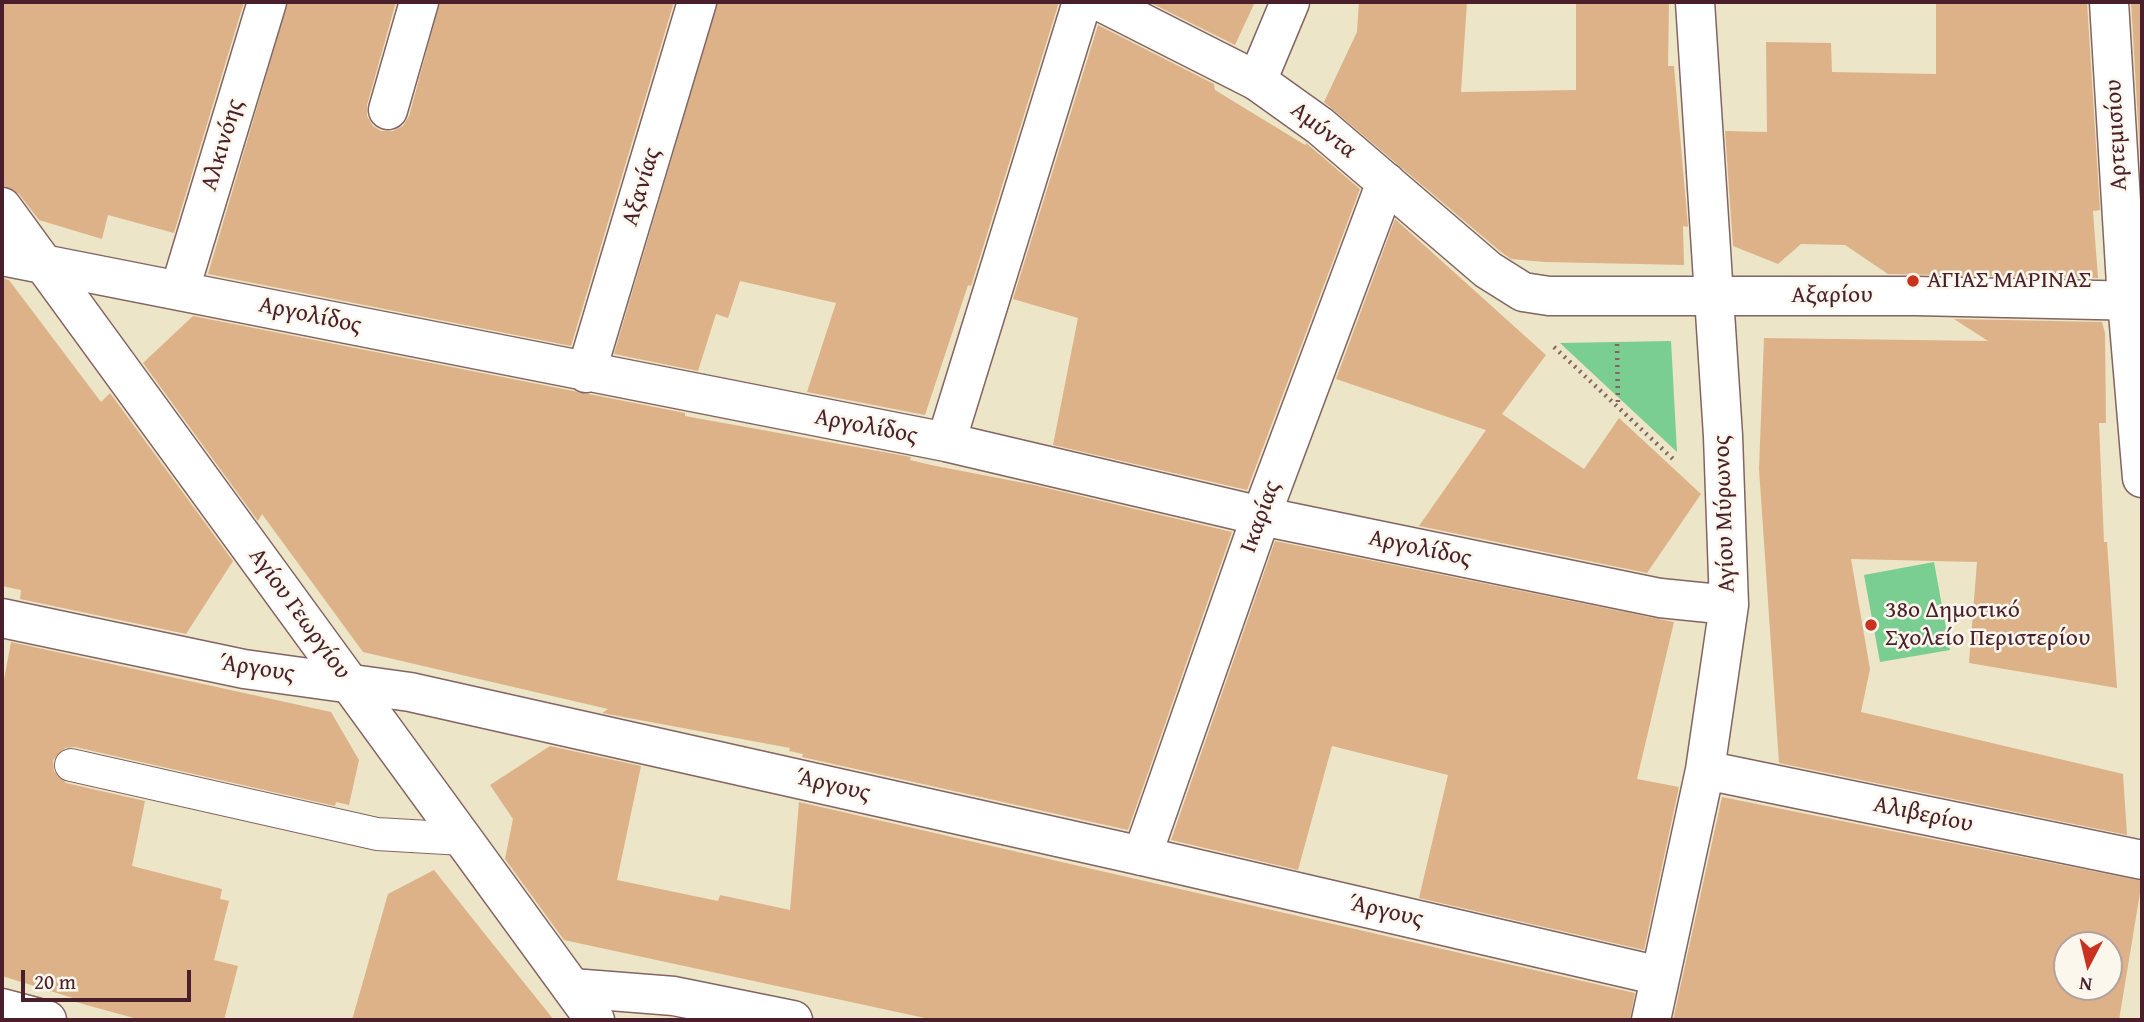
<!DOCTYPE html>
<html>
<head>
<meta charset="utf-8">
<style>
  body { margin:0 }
  #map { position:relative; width:2144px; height:1022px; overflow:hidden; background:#ece5c7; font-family:"Gentium Book Plus",serif }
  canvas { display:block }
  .frame { position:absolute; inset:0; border:4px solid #4a1f2b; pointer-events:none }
  .north { position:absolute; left:2053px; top:931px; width:70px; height:70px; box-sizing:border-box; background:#fbf7ec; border:2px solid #b4a19f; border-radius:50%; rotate:187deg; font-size:19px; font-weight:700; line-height:28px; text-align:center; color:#4a1f2b }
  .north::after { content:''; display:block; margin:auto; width:24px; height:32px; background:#c8321e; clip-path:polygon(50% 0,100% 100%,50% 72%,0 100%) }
  .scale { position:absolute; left:21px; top:970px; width:170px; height:32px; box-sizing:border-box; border:4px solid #4a1f2b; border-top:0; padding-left:9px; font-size:21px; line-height:24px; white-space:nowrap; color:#4a1f2b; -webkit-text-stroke:5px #fbf7ec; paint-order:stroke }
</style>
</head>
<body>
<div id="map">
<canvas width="2144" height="1022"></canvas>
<div class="frame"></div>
<div class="north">N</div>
<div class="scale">20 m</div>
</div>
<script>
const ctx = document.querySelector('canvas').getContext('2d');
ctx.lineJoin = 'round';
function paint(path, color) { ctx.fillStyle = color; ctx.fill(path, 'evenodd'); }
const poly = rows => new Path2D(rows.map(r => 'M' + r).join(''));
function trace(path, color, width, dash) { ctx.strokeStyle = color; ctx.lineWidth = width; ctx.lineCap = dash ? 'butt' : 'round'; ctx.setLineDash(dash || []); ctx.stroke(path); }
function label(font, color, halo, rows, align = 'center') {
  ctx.font = font + ' "Gentium Book Plus",serif'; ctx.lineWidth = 5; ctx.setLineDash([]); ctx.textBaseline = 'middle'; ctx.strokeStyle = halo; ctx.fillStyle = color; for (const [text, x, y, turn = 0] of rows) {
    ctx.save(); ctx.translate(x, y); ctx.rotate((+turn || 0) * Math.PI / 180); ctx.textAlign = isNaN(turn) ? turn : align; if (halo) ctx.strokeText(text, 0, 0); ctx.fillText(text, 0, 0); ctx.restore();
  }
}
paint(poly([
  [1671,341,1677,452,1560,343],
  [1934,562,1950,650,1880,662,1864,575]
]), '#7ace91');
paint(poly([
  [2,2,244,2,174,233,108,215,102,239,39,220,19,194,2,185],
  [288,2,396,2,367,105,367,116,373,126,381,131,393,131,403,126,409,116,440,2,674,2,571,346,208,274],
  [718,2,1059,2,971,286,968,285,925,415,807,392,836,303,740,281,728,318,716,314,698,371,614,354],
  [1149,2,1255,2,1235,45],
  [1359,2,1467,2,1461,92,1576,90,1576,2,1669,2,1668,66,1674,66,1688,227,1683,226,1684,265,1545,262,1511,259,1501,252,1324,102,1357,32],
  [1936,2,2087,2,2100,210,2093,211,2098,278,1888,274,1845,245,1801,244,1778,264,1733,246,1725,131,1767,132,1766,42,1831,43,1832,72,1936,74],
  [2131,2,2142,2,2142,190],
  [1098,25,1214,84,1215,90,1305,145,1306,143,1360,189,1247,490,1053,445,1078,318,1013,299],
  [1395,219,1546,355,1502,414,1584,469,1619,418,1701,494,1647,573,1419,526,1486,430,1336,379],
  [2,278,9,280,101,402,110,393,233,561,186,634,20,599,21,590,2,586],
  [193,316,685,413,685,416,911,457,910,460,931,465,1034,485,1232,532,1128,830,802,757,803,754,789,751,790,748,602,713,608,709,363,652,262,514,258,521,143,363],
  [1954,319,2102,322,2105,333,2106,423,2099,423,2104,542,2107,542,2117,688,1969,663,1977,562,1851,559,1870,669,1861,712,2123,774,2127,835,1779,763,1759,469,1764,338,1988,341],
  [1275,541,1674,622,1637,779,1679,787,1644,950,1419,898,1448,775,1332,746,1298,870,1171,840],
  [11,642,331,712,359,760,349,805,336,802,335,806,75,747,65,748,53,760,54,771,66,783,145,801,132,866,222,889,220,899,229,901,214,960,238,966,224,1020,141,1020,72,1001,73,998,2,976,2,690],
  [550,746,641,766,617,880,718,901,720,895,790,910,799,802,1635,993,1630,1020,934,1020,564,940,505,859,513,819,490,785],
  [1722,797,2142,881,2119,1020,1673,1020],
  [2067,945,2109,945,2109,987,2067,987],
  [434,870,488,938,554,1020,352,1020,388,894]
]), '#ddb288');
const service = poly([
  [71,765,377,834,463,839]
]);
const pedestrian = poly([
  [1142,856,1261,516,1386,182]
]);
const minor = poly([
  [2109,2,2127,301,2142,478],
  [1257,81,1290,2],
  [388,110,419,2],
  [2,256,946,442,1261,516,1660,598,1729,605],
  [180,289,267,2],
  [586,373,697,2],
  [946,442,1082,2],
  [2,618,244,669,410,692,1142,856,1660,976],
  [1705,770,2142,860],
  [572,988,674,996,793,1020],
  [2,1008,47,1020],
  [1651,1020,1705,770,1729,605,1723,436,1695,2]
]);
const tertiary = poly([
  [1101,2,1257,81,1320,126,1488,270,1523,292,1549,296,1915,296,2142,301],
  [2,207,595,1020]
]);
trace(service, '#836462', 34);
trace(pedestrian, '#836462', 41);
trace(minor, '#836462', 41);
trace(tertiary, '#836462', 41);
trace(poly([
  [1617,344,1618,406],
  [1554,347,1673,459]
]), '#836462', 4.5, [2, 5]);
trace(service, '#fff', 32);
trace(pedestrian, '#fff', 38);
trace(minor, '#fff', 38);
trace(tertiary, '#fff', 38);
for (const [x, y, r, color] of [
  [1913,281,7,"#c8321e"],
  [1871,625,7,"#c8321e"]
]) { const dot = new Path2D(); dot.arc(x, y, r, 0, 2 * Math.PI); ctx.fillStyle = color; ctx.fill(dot); trace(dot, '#fbf7ec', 2.5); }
label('24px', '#4a1f2b', '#fbf7ec', [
  ["Αμύντα",1323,131,38],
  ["Αρτεμισίου",2117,135,-93],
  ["Αλκινόης",223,145,-73],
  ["Αξανίας",642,187,-73],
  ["Αξαρίου",1832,296],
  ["Αργολίδος",310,316,12],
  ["Αργολίδος",866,427,11],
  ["Αγίου Μύρωνος",1725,514,-92],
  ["Ικαρίας",1261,517,-70],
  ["Αργολίδος",1420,549,12],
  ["Αγίου Γεωργίου",299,614,54],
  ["Άργους",257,669,9],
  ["Άργους",833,786,13],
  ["Αλιβερίου",1923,815,12],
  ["Άργους",1386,912,13]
]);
label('24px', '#4a1f2b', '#fbf7ec', [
  ["ΑΓΙΑΣ ΜΑΡΙΝΑΣ",1927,281],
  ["38ο Δημοτικό",1885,611],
  ["Σχολείο Περιστερίου",1885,639]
], 'left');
</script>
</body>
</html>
